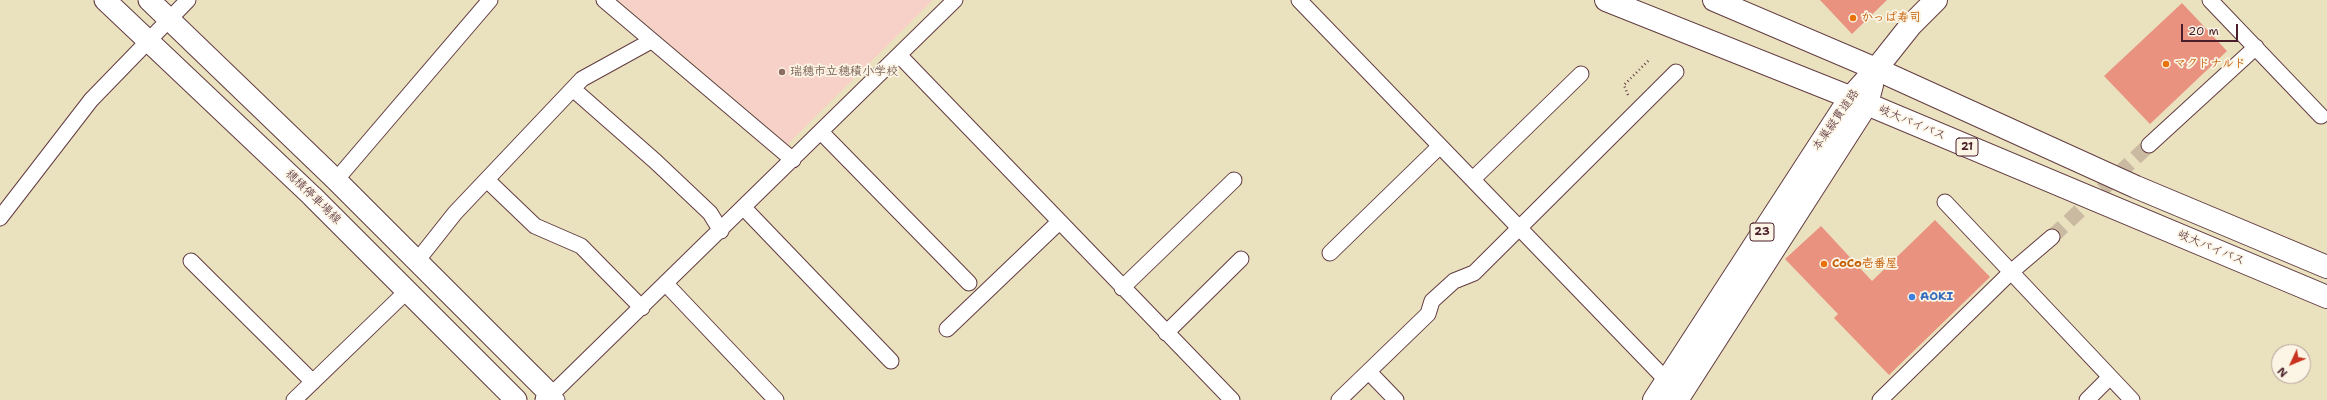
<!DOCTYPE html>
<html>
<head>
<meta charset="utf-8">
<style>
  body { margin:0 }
  #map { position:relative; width:2327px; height:400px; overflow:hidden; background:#eae1be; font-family:"Shantell Sans",sans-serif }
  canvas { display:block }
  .north { position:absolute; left:2271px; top:344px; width:40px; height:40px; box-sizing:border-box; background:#fcf5e5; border:1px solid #b59f9b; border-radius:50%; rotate:226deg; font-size:11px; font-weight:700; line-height:16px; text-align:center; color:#4a1f2b }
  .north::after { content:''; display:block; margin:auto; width:14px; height:18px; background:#c8321e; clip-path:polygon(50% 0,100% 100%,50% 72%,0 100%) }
  .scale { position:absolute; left:2181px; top:24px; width:57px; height:18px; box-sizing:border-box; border:2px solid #4a1f2b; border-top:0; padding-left:5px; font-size:12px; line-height:14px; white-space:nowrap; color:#4a1f2b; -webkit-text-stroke:3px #fcf5e5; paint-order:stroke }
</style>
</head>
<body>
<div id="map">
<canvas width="2327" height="400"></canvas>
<div class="north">N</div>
<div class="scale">20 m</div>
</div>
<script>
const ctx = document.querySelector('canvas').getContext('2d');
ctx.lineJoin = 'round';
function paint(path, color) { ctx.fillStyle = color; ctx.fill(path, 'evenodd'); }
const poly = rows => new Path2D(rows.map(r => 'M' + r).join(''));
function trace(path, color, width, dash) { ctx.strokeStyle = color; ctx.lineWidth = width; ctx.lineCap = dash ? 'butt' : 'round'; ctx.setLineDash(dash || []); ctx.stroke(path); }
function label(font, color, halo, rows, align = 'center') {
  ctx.font = font + ' "Shantell Sans","Klee One",sans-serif'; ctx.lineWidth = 3.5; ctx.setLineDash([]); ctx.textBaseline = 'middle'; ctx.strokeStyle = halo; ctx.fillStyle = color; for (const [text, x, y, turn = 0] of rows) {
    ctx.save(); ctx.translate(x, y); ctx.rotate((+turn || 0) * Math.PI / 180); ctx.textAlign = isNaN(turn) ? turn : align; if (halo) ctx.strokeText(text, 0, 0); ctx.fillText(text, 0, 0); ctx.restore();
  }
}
paint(poly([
  [618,0,933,0,788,144]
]), '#f7d1c7');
paint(poly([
  [1820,0,1887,0,1852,34],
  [2182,3,2227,51,2150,124,2104,76],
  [1935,220,1990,277,1889,375,1834,318,1838,314,1785,259,1821,226,1872,281]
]), '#e99280');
trace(poly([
  [2052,237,2149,145]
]), '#cabaa1', 15, [15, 8]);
const street = poly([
  [604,0,793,160],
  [1299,0,1673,387],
  [2210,0,2321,116],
  [899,55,1232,400],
  [573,89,655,161,710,213,721,231],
  [821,132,969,283],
  [2149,145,2256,47],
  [1473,179,1581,74],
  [336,180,490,0],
  [487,180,535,226,581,246,642,308],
  [1945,202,2132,400],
  [744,208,891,361],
  [0,218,91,100,188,0],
  [1330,253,1440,146],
  [191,261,313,382],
  [417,261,455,213,582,79,651,41],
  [666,284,776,400],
  [1122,288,1234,180],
  [947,329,1059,222],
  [1166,333,1241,259],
  [1369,372,1396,400],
  [294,400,407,291],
  [557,400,551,395,955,0],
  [1339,400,1428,314,1432,301,1454,281,1474,273,1676,72],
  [1880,400,2011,272,2052,237],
  [2087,400,2110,377]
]);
const secondary = poly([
  [105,0,312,196,516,400],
  [149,0,336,180,551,395,546,400]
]);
const primary = poly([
  [1654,400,1850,98,1876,69,1911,25,1936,0],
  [1677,400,1867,104,1872,85]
]);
const highway = poly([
  [1606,0,1867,104,2327,297],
  [1714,0,1876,69,2136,187,2327,267]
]);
trace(street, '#623c41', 17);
trace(secondary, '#623c41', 23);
trace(primary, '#623c41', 24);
trace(highway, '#623c41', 24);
trace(poly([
  [1628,95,1624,85,1650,59]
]), '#623c41', 2.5, [1, 3]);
trace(street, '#fff', 15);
trace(secondary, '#fff', 21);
trace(primary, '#fff', 22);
trace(highway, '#fff', 22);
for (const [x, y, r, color] of [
  [1853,18,4,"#e8710a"],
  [2166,64,4,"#e8710a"],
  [782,72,4,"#8d6e63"],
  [1824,264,4,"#e8710a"],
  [1912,297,4,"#3f7fe0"]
]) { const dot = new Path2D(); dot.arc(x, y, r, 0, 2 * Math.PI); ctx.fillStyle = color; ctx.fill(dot); trace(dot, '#fcf5e5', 1.5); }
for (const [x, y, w] of [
  [1967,147,22],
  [1762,232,24]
]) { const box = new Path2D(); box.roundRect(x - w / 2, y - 9, w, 18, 3); ctx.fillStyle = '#fcf5e5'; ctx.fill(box); trace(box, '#4a1f2b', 1); }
label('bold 11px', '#4a1f2b', null, [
  ["21",1967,147],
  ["23",1762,232]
]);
label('bold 12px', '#c56008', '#fcf5e5', [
  ["かっぱ寿司",1861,18],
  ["マクドナルド",2174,64],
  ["CoCo壱番屋",1832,264]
], 'left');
label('bold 12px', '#785e54', '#fcf5e5', [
  ["瑞穂市立穂積小学校",790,72]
], 'left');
label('12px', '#4a1f2b', '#fcf5e5', [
  ["本巣縦貫道路",1836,120,-55],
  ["岐大バイパス",1912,123,23],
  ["穂積停車場線",313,197,44],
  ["岐大バイパス",2211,248,23]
]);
label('bold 12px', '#366cbe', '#fcf5e5', [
  ["AOKI",1920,297]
], 'left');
</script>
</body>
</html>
